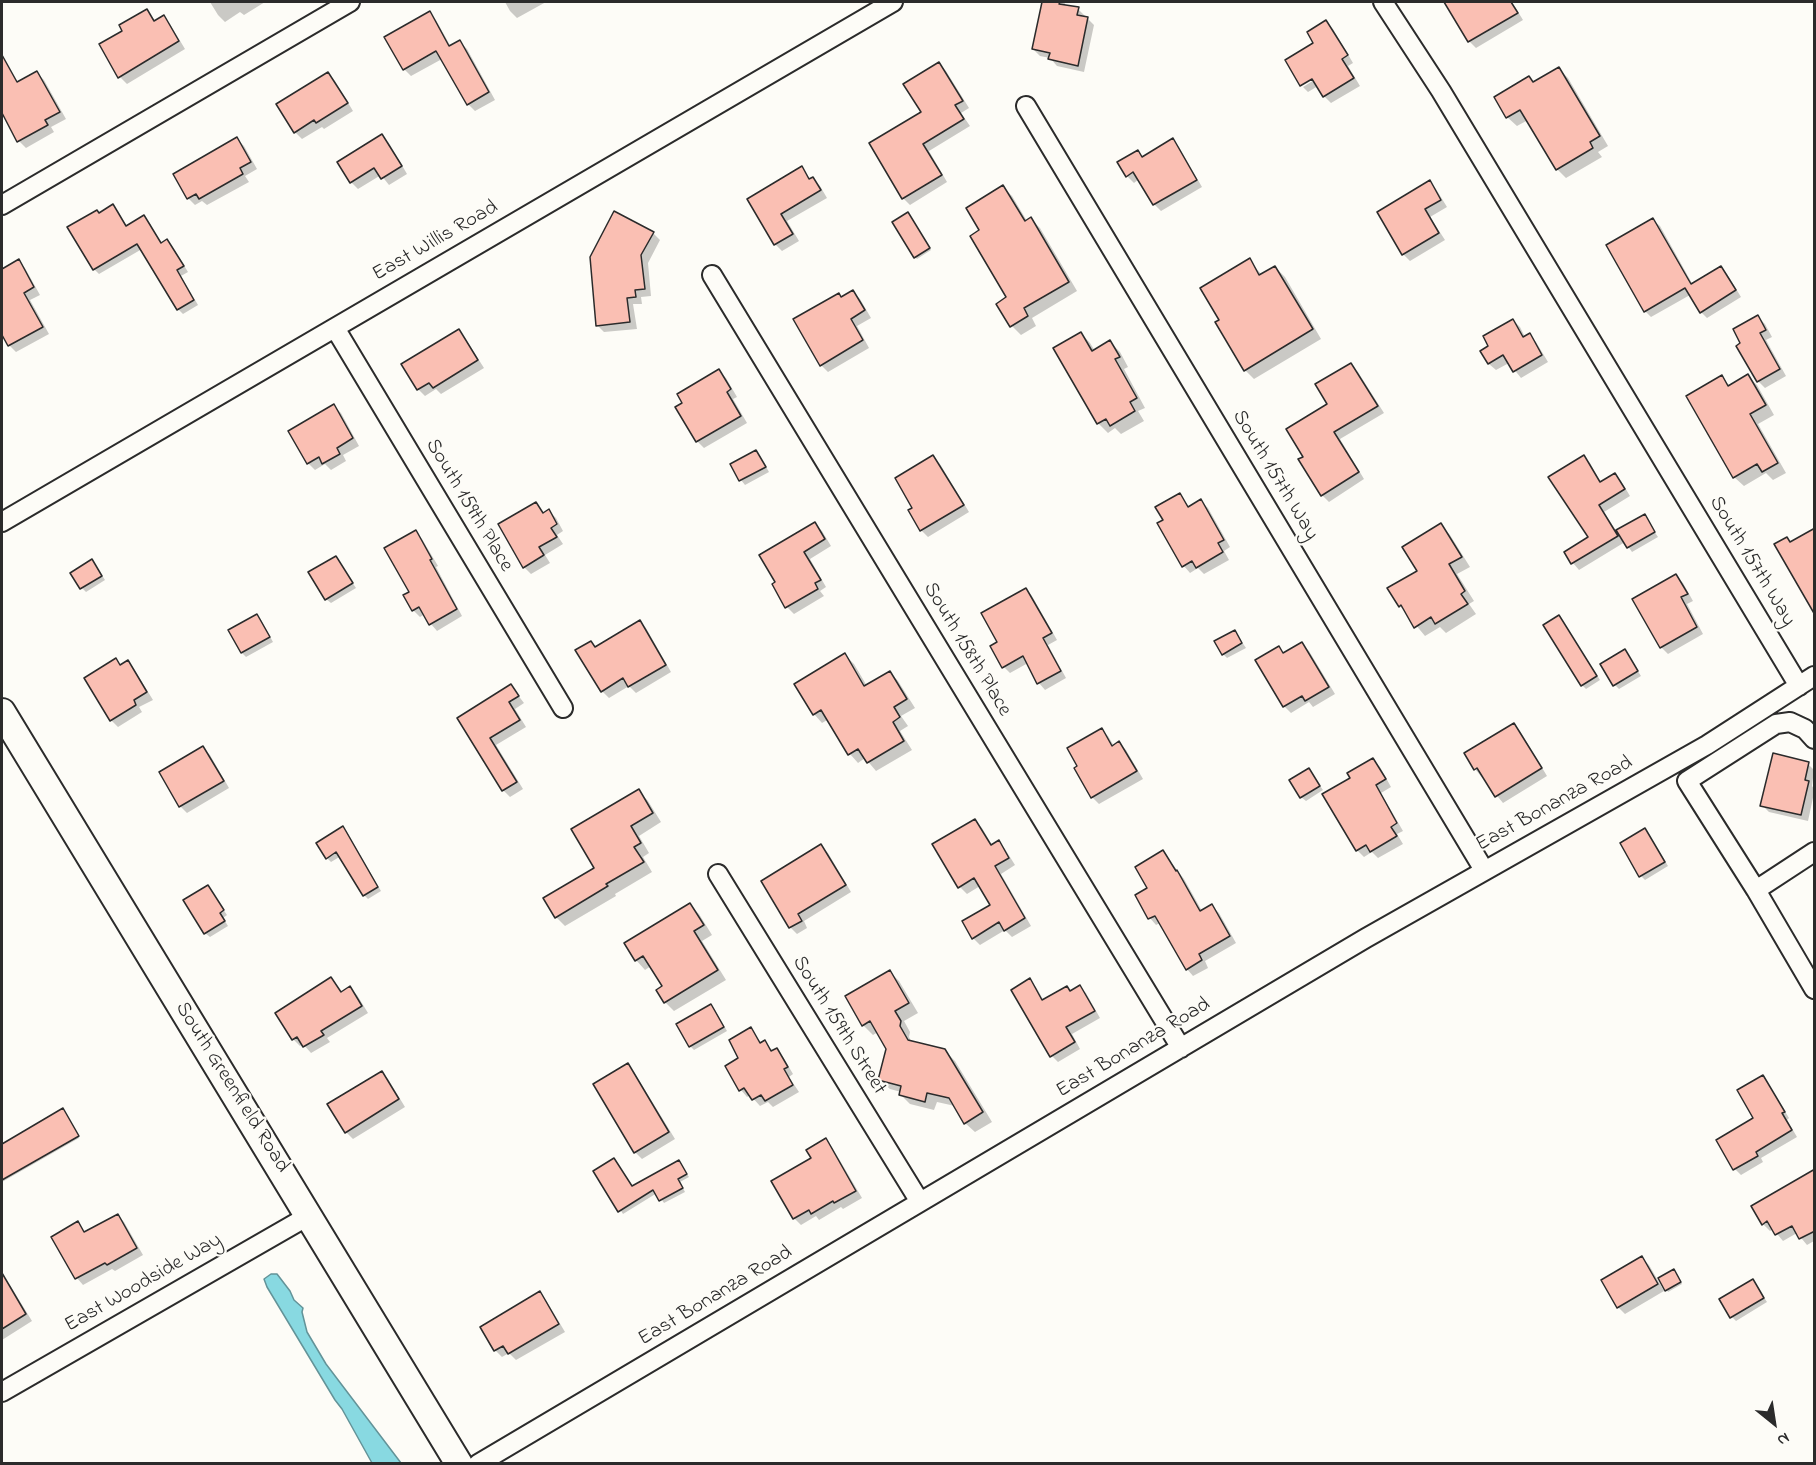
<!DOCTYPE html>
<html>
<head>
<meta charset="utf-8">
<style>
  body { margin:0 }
  #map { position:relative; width:1816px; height:1465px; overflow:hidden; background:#fdfcf7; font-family:"Indie Flower",sans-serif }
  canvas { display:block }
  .frame { position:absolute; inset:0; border:3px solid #2b2b2b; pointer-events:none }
  .north { position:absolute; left:1744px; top:1393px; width:60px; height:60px; -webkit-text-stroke:4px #fdfcf7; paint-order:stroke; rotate:150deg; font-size:16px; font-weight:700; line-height:24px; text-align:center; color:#2b2b2b }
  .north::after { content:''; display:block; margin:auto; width:21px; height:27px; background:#2b2b2b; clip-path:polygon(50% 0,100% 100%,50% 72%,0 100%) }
</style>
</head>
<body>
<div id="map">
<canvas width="1816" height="1465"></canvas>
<div class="frame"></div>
<div class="north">N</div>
</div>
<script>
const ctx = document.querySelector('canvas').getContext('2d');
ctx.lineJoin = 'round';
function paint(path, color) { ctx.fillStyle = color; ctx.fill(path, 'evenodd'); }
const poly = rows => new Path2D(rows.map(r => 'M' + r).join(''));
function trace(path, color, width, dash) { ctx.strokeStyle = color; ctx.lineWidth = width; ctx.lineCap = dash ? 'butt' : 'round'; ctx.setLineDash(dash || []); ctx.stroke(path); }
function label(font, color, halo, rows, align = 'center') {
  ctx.font = font + ' "Indie Flower",sans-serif'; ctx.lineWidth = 4.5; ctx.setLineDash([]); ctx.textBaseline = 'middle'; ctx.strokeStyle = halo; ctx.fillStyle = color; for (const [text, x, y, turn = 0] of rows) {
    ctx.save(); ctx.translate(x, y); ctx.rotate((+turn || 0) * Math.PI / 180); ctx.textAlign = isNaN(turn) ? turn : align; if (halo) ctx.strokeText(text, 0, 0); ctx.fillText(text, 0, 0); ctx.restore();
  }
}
const water = poly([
  [271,1274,277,1274,290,1291,294,1300,303,1308,302,1312,307,1332,326,1364,401,1463,372,1463,342,1409,335,1400,267,1287,264,1279,271,1274]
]);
paint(water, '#88d9e1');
trace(water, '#639398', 1.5);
paint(poly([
  [210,2,265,2,244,15,240,12,225,22,218,15],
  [505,2,546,2,517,18,510,11],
  [1043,2,1064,2,1067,7,1078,9,1085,16,1084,18,1087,18,1094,25,1084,72,1057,66,1050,58,1040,56,1033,49],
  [1451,2,1512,2,1523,20,1476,48,1469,41,1447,4],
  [147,11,156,22,164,17,170,24,185,49,127,84,120,77,124,31],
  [429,13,436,20,451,47,460,42,467,49,495,100,475,111,468,104,442,59,411,76,404,69],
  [1326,22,1333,29,1353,63,1348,66,1360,86,1331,103,1324,96,1318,86,1308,92,1303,87,1319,77,1315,44],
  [939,64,946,71,969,108,961,113,970,126,929,151,947,182,910,205,903,198,923,112],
  [1559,69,1568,78,1608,146,1598,152,1602,157,1566,178,1557,169,1528,120,1517,126,1507,117,1534,83],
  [10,73,19,83,37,73,44,80,66,119,51,127,54,132,26,148,19,141,2,110,2,78],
  [328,74,335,81,353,111,324,129,322,127,302,139,295,132],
  [382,136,389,143,407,174,389,185,381,175,358,189,351,182],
  [237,139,244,146,257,169,245,176,249,182,207,205,202,201,195,205,188,198],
  [1172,140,1179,147,1202,187,1161,211,1154,204,1139,179,1134,183,1127,176,1138,152,1144,157],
  [801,168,811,180,813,179,820,186,827,198,787,221,799,241,782,251,775,244,749,199],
  [1430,182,1436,189,1447,207,1430,217,1445,240,1410,261,1403,254],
  [1003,187,1012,196,1027,221,1031,219,1040,228,1077,291,1032,318,1036,326,1021,335,1012,326,998,304,1008,298,981,231],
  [113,206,118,211,127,227,144,217,149,222,162,244,167,241,172,246,188,272,181,276,198,305,183,314,178,309,142,249,99,274,94,269,99,214],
  [910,216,931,250,917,259,915,257],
  [1653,220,1660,226,1693,285,1721,268,1727,274,1741,297,1707,318,1701,312,1690,295,1651,317,1645,311],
  [653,233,660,240,648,263,651,296,641,297,642,304,633,304,637,329,604,332,597,325],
  [1249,260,1262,275,1275,267,1285,277,1321,339,1254,379,1245,370,1221,321],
  [18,261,25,268,40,295,30,300,49,334,16,352,9,345,2,332,2,271],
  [853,292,860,299,871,318,857,326,869,348,828,372,821,365,842,298],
  [1758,317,1765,324,1772,337,1766,340,1786,376,1765,388,1758,381],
  [1513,320,1520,327,1525,337,1529,335,1536,342,1548,362,1521,378,1509,363,1496,370,1489,364,1482,351,1490,346],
  [458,331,465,338,484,368,441,394,436,389,425,396,418,389],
  [1081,333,1090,343,1095,351,1110,342,1120,352,1128,367,1124,369,1145,408,1138,411,1144,421,1121,434,1115,428,1108,433,1098,423],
  [1351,365,1358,372,1384,413,1340,439,1364,479,1329,502,1322,495,1305,457,1329,404],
  [719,371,726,378,737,397,733,399,747,423,704,448,697,441,677,408],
  [1748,376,1757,385,1774,415,1758,424,1786,473,1773,480,1766,473,1744,486,1734,477,1722,377,1730,386],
  [334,406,341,413,359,446,343,455,346,461,331,470,325,464,315,470,308,463],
  [756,452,760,456,769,472,745,485,741,480,732,465],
  [933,457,940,464,969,512,928,537,921,530,914,508],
  [1583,457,1590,463,1601,483,1615,475,1621,481,1630,496,1604,512,1617,532,1644,516,1658,537,1632,552,1625,542,1579,570,1573,563,1566,552,1590,538],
  [1180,495,1190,508,1201,501,1208,508,1230,547,1224,551,1229,560,1204,574,1198,568,1190,573,1184,566,1165,521],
  [536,504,545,514,549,511,556,518,563,531,557,535,563,544,545,555,550,563,531,574,524,567],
  [815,524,822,531,831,546,810,559,826,587,820,591,824,596,794,614,787,607,774,585],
  [1441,525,1450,535,1470,567,1457,574,1474,601,1469,604,1476,614,1446,633,1440,627,1425,636,1400,606],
  [415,532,422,539,438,566,436,567,462,616,437,631,431,624,425,614,420,617,413,610,411,593],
  [336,558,356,588,331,603,326,599],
  [96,566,105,580,86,592,82,588],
  [1676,576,1683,583,1693,601,1687,604,1703,634,1668,654,1661,647],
  [1026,589,1032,596,1057,640,1048,645,1066,678,1045,690,1039,683,1028,663,1010,673,1004,667,999,643],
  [257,616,261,620,273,642,246,657,242,653,230,631],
  [1559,616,1563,621,1600,680,1586,689,1582,685],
  [640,622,646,628,671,672,636,693,629,686,609,698,602,691,591,642,596,648],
  [1235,632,1246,648,1227,658,1223,654],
  [1302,644,1309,651,1335,694,1313,707,1309,702,1291,713,1284,706,1278,648,1284,654],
  [1625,651,1641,676,1619,689,1615,685],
  [845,655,854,664,867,686,890,672,898,681,915,708,901,716,908,726,900,731,912,750,876,771,865,758,858,763,850,754,829,719,822,723,814,714],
  [116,660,121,666,127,662,134,669,153,700,139,707,142,712,118,727,111,720],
  [511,686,524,703,515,709,526,727,496,745,523,789,510,797,503,790,459,718],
  [1513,725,1520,731,1547,776,1503,803,1475,769],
  [1101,729,1108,736,1114,746,1119,743,1126,750,1143,779,1099,804,1092,797],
  [203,748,210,755,229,788,187,813,180,806],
  [1373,760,1380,767,1391,787,1381,793,1403,831,1397,834,1403,844,1378,858,1372,852,1364,857,1357,850,1352,778],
  [1808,764,1814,770,1812,786,1814,789,1814,793,1808,821,1769,812,1762,805],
  [1309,770,1323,790,1306,801,1301,797],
  [639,791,648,801,661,822,639,836,649,853,643,857,652,872,615,894,616,896,565,926,556,917,596,869],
  [975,821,982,828,992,845,999,842,1005,849,1015,865,1001,874,1031,926,1012,937,1005,930,980,945,973,938,992,905,980,886,967,894,960,887],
  [343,828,347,832,381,891,368,899,364,895,341,856,331,862,327,858],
  [1645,830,1649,834,1668,866,1645,880,1641,876],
  [821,846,828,853,851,892,804,921,807,928,797,934,790,927],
  [1163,852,1184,879,1202,911,1212,906,1219,913,1236,943,1205,961,1208,968,1193,976,1187,969,1160,923,1156,925,1150,918,1149,888],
  [208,887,227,915,223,918,228,926,210,937,205,933],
  [690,905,699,914,712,935,702,941,726,980,674,1011,665,1002,664,987,651,966,645,970,636,960],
  [890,972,899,981,918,1013,904,1021,910,1032,909,1037,912,1043,945,1051,955,1061,992,1122,975,1132,965,1123,955,1106,937,1102,934,1110,910,1104,901,1095,901,1092,890,1089,880,1080,888,1048,878,1032,873,1035,863,1025,847,997],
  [331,979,342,993,350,988,357,995,368,1013,327,1038,330,1042,311,1053,303,1044,300,1046,293,1039],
  [1029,980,1036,987,1044,1001,1067,987,1071,992,1079,987,1086,993,1100,1018,1072,1034,1080,1049,1058,1062,1052,1056],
  [711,1006,715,1010,727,1031,694,1050,690,1046],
  [751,1029,762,1044,765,1042,773,1051,776,1050,783,1057,793,1074,789,1077,799,1092,773,1107,768,1102,760,1106,750,1095,747,1097,741,1090,727,1066,741,1058],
  [627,1065,634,1072,675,1139,642,1159,635,1152],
  [381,1072,388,1079,405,1107,353,1139,346,1132],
  [1762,1077,1768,1083,1789,1118,1787,1120,1797,1137,1761,1158,1763,1162,1741,1175,1735,1169,1755,1119],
  [63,1110,79,1138,2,1182,2,1145],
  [825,1140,832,1147,862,1198,843,1209,841,1207,819,1220,816,1216,801,1225,794,1218,813,1159],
  [679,1162,689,1177,680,1182,685,1192,664,1203,657,1193,623,1214,595,1171,632,1188],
  [1814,1170,1814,1241,1807,1245,1797,1233,1783,1241,1773,1229,1770,1231,1763,1224],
  [118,1215,124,1222,143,1255,115,1271,112,1269,83,1285,77,1278,53,1237,78,1223,86,1233],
  [1642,1258,1649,1265,1664,1291,1625,1314,1618,1307],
  [1676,1273,1682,1284,1668,1292,1667,1290],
  [3,1278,10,1285,32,1321,2,1340,2,1279],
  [1753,1281,1767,1302,1736,1321,1732,1317],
  [539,1293,546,1300,565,1332,516,1360,509,1353,502,1357,495,1350,482,1327]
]), '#0003');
const building = poly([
  [1042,2,1060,2,1059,4,1079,7,1077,15,1088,17,1078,66,1048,59,1050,53,1032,49,1042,2],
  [1444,2,1511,2,1518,13,1468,42,1444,2],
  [147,9,154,21,164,15,179,41,118,78,99,44,122,31,119,25,147,9],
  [430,11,449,46,460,40,489,92,467,105,436,51,403,70,384,37,430,11],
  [1326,20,1348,55,1342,59,1354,78,1323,97,1312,79,1300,86,1285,60,1313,43,1307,32,1326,20],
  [2,55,17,82,37,71,60,112,45,120,48,125,17,142,2,113,2,55],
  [939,62,963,101,955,105,964,119,923,144,942,175,902,199,869,143,921,112,903,84,939,62],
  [1559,67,1600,136,1590,142,1593,148,1556,170,1520,110,1506,118,1494,97,1529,76,1533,82,1559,67],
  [328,72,348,103,316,123,314,120,294,133,276,104,328,72],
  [382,134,402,166,381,179,374,168,350,183,337,162,382,134],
  [237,137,251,162,240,168,243,174,199,199,196,194,187,199,173,174,237,137],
  [1173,138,1197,180,1153,205,1133,172,1126,177,1117,162,1138,150,1142,157,1173,138],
  [802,166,809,179,813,177,821,190,781,214,793,234,774,245,747,199,802,166],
  [1430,180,1441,200,1425,209,1439,233,1402,255,1377,212,1430,180],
  [1003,185,1025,221,1031,217,1069,282,1024,308,1028,316,1010,327,996,304,1006,297,970,236,979,230,966,208,1003,185],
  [113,204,126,226,144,215,161,243,167,239,184,266,177,270,194,300,177,310,137,244,93,270,67,227,97,210,99,213,113,204],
  [614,211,654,232,641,255,645,289,635,290,636,297,627,298,630,322,596,326,590,257,614,211],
  [908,212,930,248,914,258,892,222,908,212],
  [1653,218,1691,284,1721,266,1736,290,1700,313,1685,288,1644,312,1606,245,1653,218],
  [1250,258,1259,275,1275,266,1313,329,1244,371,1215,322,1219,320,1200,288,1250,258],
  [19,259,34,287,24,293,43,327,8,346,2,335,2,269,19,259],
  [853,290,865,310,851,319,863,340,820,366,793,319,839,293,841,297,853,290],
  [1758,315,1766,330,1760,333,1780,369,1757,382,1736,346,1740,343,1733,329,1758,315],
  [1513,319,1523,337,1530,333,1542,355,1513,372,1503,355,1488,364,1480,351,1488,346,1483,336,1513,319],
  [459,329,478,360,433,388,429,383,417,390,401,364,459,329],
  [1081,332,1092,351,1110,340,1120,357,1115,359,1137,398,1130,402,1135,411,1110,426,1106,419,1097,424,1053,348,1081,332],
  [1351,363,1378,406,1334,432,1359,472,1321,496,1298,459,1303,457,1286,429,1327,404,1315,384,1351,363],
  [719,369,731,389,727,392,741,416,696,442,675,407,682,403,677,394,719,369],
  [1748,374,1766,405,1750,414,1778,463,1762,472,1757,464,1733,478,1686,396,1722,375,1728,386,1748,374],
  [334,404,353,438,337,448,340,454,322,464,319,457,307,464,288,431,334,404],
  [756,450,766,467,739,481,730,464,756,450],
  [933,455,964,505,920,531,908,510,912,508,895,478,933,455],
  [1584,455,1600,482,1615,473,1625,489,1599,505,1618,536,1571,564,1564,552,1588,537,1548,477,1584,455],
  [1180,493,1188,507,1201,499,1224,540,1218,543,1223,552,1196,568,1192,561,1182,567,1157,523,1163,520,1155,507,1180,493],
  [536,502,543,513,549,509,557,524,551,528,557,537,539,547,544,555,523,568,498,524,536,502],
  [1645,514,1655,532,1627,548,1616,530,1645,514],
  [815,522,825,539,804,552,821,580,815,583,818,589,785,608,772,584,775,582,759,555,815,522],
  [1441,523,1462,557,1449,564,1465,591,1461,594,1468,604,1435,624,1431,617,1414,628,1401,605,1399,607,1387,588,1417,571,1402,547,1441,523],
  [1815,528,1815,615,1774,544,1787,537,1790,542,1815,528],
  [416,530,432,559,430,560,457,609,429,625,419,607,412,611,403,595,409,592,384,548,416,530],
  [336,556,353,583,325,600,308,572,336,556],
  [92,559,102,576,80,589,70,573,92,559],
  [1676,574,1688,594,1681,597,1697,627,1660,648,1632,599,1676,574],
  [1026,588,1052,633,1043,638,1061,671,1037,684,1023,656,1002,668,990,646,997,642,981,613,1026,588],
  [257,614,270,637,241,653,228,630,257,614],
  [1559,615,1597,676,1581,686,1543,625,1559,615],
  [640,620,666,665,628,687,623,678,601,692,575,650,591,641,595,647,640,620],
  [1235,630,1242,643,1222,655,1214,641,1235,630],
  [1302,642,1329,687,1305,701,1302,696,1283,707,1255,660,1279,646,1283,653,1302,642],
  [1625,649,1638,671,1613,686,1600,664,1625,649],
  [845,653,864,686,890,671,907,699,894,707,900,717,893,722,904,741,867,763,858,749,848,755,821,710,813,715,794,684,845,653],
  [116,658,120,665,128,660,147,692,134,700,136,705,110,721,84,678,116,658],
  [511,684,519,696,509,702,520,720,490,738,517,782,502,791,457,718,511,684],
  [1514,723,1542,768,1495,797,1477,768,1474,770,1464,753,1514,723],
  [1102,728,1112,746,1119,741,1137,771,1091,798,1074,768,1077,766,1067,748,1102,728],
  [203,746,224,781,179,807,159,772,203,746],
  [1773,753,1809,762,1805,780,1809,781,1801,815,1760,806,1773,753],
  [1373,758,1386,779,1376,785,1397,823,1391,827,1397,836,1370,852,1366,845,1356,851,1322,794,1350,778,1347,773,1373,758],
  [1309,768,1320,786,1300,798,1289,780,1309,768],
  [639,789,653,813,631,826,641,843,634,847,644,862,606,884,608,886,555,918,543,898,594,868,571,829,639,789],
  [975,819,991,845,999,840,1009,858,995,866,1025,918,1004,931,999,922,972,939,962,921,990,905,974,878,958,888,932,844,975,819],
  [343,826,378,887,363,896,336,852,326,859,316,843,343,826],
  [1645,828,1665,862,1639,877,1620,843,1645,828],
  [821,844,846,885,798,914,802,921,789,928,761,881,821,844],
  [1163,850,1176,871,1177,870,1200,911,1212,904,1230,936,1199,954,1202,960,1186,970,1155,916,1148,919,1135,895,1147,888,1135,867,1163,850],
  [208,885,224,910,220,913,225,921,204,934,183,900,208,885],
  [690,903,704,925,694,931,718,970,664,1003,656,990,662,986,643,956,635,961,624,943,690,903],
  [890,970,909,1003,895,1011,901,1021,900,1026,908,1040,945,1049,983,1112,964,1124,949,1098,927,1093,925,1102,899,1095,901,1086,878,1080,886,1049,870,1021,862,1026,845,996,890,970],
  [331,977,341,992,350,986,362,1006,321,1031,324,1035,303,1047,297,1037,292,1040,275,1013,331,977],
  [1030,978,1042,1000,1067,986,1070,991,1080,985,1095,1011,1066,1027,1075,1042,1050,1057,1011,990,1030,978],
  [711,1004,724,1027,689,1047,676,1024,711,1004],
  [751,1027,760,1043,765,1040,771,1051,777,1048,788,1067,784,1069,793,1085,765,1101,761,1095,752,1100,744,1088,739,1091,725,1066,738,1058,729,1040,751,1027],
  [628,1063,669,1132,634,1153,593,1084,628,1063],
  [382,1071,399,1099,345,1133,327,1104,382,1071],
  [1763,1075,1785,1112,1782,1113,1792,1130,1756,1152,1758,1156,1733,1170,1716,1140,1753,1118,1737,1090,1763,1075],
  [63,1108,79,1136,2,1180,2,1144,63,1108],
  [826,1138,856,1191,834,1203,833,1201,811,1214,809,1210,793,1219,771,1181,811,1158,806,1150,826,1138],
  [614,1158,632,1186,679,1160,687,1174,678,1179,683,1188,659,1201,653,1190,618,1212,593,1171,614,1158],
  [1815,1169,1815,1231,1799,1239,1792,1226,1775,1235,1767,1221,1762,1225,1751,1206,1815,1169],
  [118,1214,137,1248,107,1265,105,1263,75,1279,51,1237,78,1221,84,1232,118,1214],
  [1642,1256,1658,1284,1617,1308,1601,1280,1642,1256],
  [1674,1269,1681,1282,1665,1291,1658,1278,1674,1269],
  [2,1273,26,1314,2,1329,2,1273],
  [1753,1279,1764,1298,1730,1318,1719,1299,1753,1279],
  [540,1291,559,1324,508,1354,503,1346,494,1351,480,1327,540,1291]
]);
paint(building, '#fabfb3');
trace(building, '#2b2b2b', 1.5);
const minor = poly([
  [1383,2,1441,91,1799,686],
  [1026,106,1484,870],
  [2,205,350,2],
  [712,275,1181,1048],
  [335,328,563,708],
  [2,522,893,2],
  [1814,739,1805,729,1790,722,1776,724,1687,781,1756,890,1814,989],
  [718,874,920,1202],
  [1756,890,1814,852],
  [2,1392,310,1215],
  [478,1464,1366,938,1707,745,1814,676]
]);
const secondary = poly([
  [2,712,459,1464]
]);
trace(minor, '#2b2b2b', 22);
trace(secondary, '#2b2b2b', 30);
trace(minor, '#fdfcf7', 18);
trace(secondary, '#fdfcf7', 26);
label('21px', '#2b2b2b', '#fdfcf7', [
  ["East Willis Road",436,242,-30],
  ["South 157th Way",1274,476,59],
  ["South 159th Place",468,506,59],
  ["South 157th Way",1751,562,59],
  ["South 158th Place",966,650,59],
  ["East Bonanza Road",1555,805,-29],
  ["South 159th Street",838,1026,58],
  ["East Bonanza Road",1134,1049,-31],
  ["South Greenfield Road",231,1088,58],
  ["East Woodside Way",144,1284,-30],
  ["East Bonanza Road",716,1297,-31]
]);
</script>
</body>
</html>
